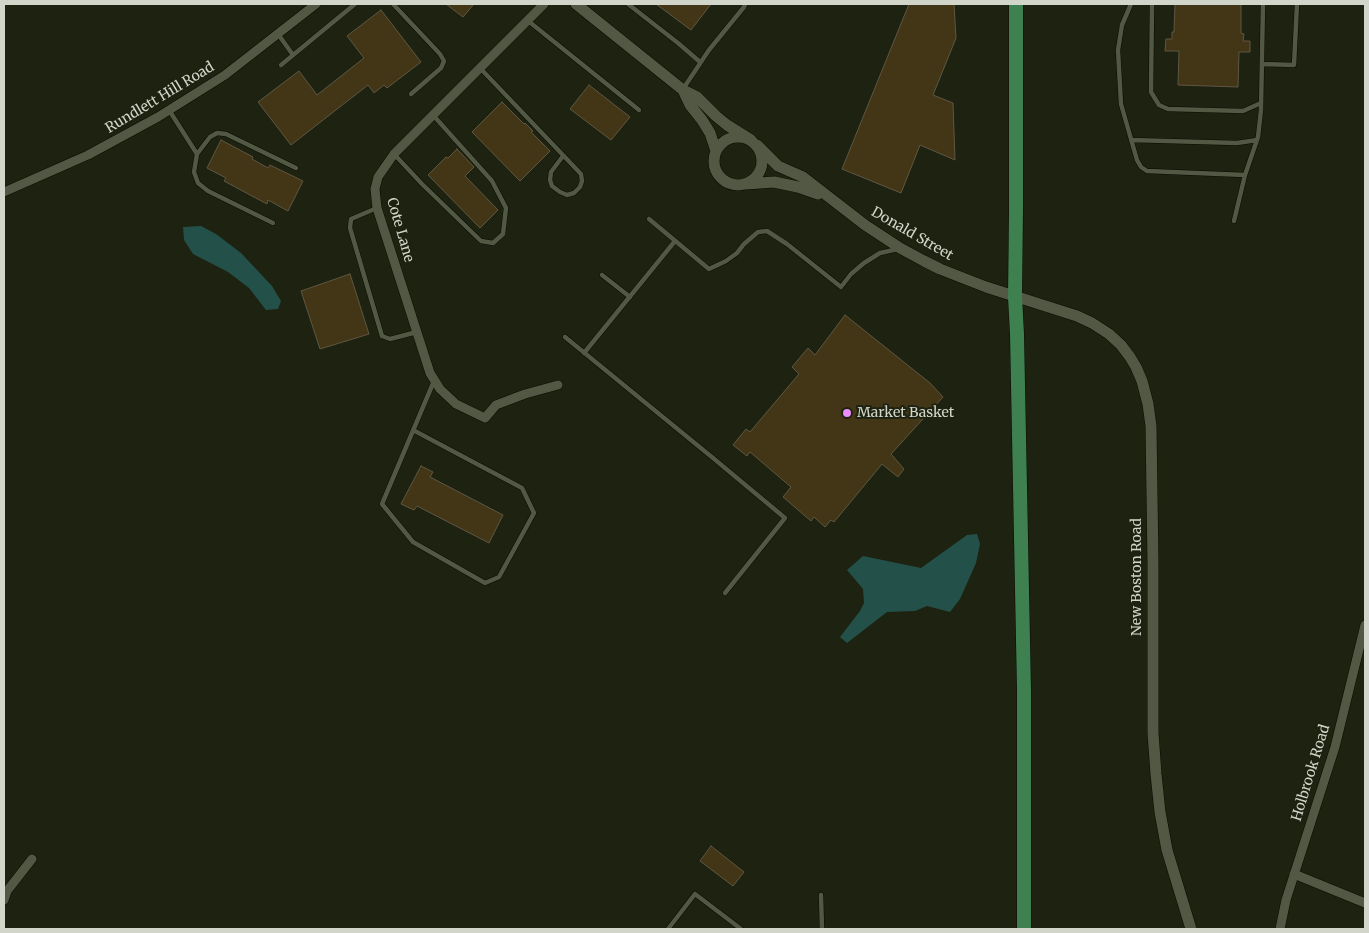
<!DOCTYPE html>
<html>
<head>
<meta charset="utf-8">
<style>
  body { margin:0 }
  #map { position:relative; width:1369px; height:933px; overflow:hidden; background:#1e2210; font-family:Merriweather,serif }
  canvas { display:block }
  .frame { position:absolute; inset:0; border:5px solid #d2d6ca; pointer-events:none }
</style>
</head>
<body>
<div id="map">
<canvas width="1369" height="933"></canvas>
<div class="frame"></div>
</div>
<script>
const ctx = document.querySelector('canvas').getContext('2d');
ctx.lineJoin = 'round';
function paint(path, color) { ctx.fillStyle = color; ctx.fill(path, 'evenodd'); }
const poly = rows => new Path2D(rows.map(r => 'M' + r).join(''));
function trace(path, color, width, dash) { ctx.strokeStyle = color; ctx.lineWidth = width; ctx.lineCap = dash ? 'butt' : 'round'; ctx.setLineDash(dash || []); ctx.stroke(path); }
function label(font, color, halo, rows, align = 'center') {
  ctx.font = font + ' Merriweather,serif'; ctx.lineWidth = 4; ctx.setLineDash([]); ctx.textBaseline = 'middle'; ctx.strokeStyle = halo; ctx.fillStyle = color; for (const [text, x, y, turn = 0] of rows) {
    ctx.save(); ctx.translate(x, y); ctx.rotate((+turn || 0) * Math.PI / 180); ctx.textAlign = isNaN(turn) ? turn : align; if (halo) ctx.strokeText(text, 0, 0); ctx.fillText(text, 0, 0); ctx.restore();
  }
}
paint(poly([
  [201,226,216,234,241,253,272,286,281,301,278,309,266,310,249,288,228,272,193,254,184,240,183,227],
  [977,534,980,544,976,563,960,599,950,612,927,606,915,611,887,612,847,643,840,637,860,611,864,603,863,589,847,570,863,556,921,568,967,535]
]), '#24504a');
const building = poly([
  [446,4,474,4,463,17,446,4],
  [656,4,711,4,691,30,656,4],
  [909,4,954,4,956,38,933,95,953,103,955,160,920,145,901,193,842,169,909,4],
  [1175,4,1241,4,1241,33,1244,34,1243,41,1250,41,1250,52,1239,52,1238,87,1178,85,1179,51,1165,51,1166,39,1172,39,1172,32,1174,32,1175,4],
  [381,10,421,62,387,88,384,85,374,93,368,85,291,145,258,102,299,71,317,95,364,58,347,36,381,10],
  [589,85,630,117,611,140,570,109,589,85],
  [502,102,524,124,525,123,533,131,531,132,550,151,520,181,472,132,502,102],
  [221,140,253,157,252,159,268,168,270,165,303,181,288,211,268,200,267,204,224,181,226,178,207,168,221,140],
  [457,149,474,167,465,176,498,210,480,228,428,175,446,157,448,158,457,149],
  [350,274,369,334,320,349,301,291,350,274],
  [845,315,930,383,943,397,891,454,904,469,898,477,882,464,834,522,831,520,825,527,814,517,811,521,783,497,791,487,750,452,747,456,733,445,746,429,750,432,799,374,792,367,808,348,815,355,845,315],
  [421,466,433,472,430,477,503,515,489,543,417,506,414,510,401,504,421,466],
  [711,846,744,872,733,886,700,861,711,846]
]);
paint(building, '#423617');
trace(building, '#5f5743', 1);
const service = poly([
  [393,4,440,54,444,61,441,68,411,94],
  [628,4,678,43,700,62],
  [1131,4,1122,25,1118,50,1121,104,1137,160,1141,167,1147,171,1245,175],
  [1152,4,1151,92,1159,105,1168,109,1243,111,1261,103],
  [527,20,639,110],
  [278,34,293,55],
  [1262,64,1294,65,1297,4],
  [281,65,355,4],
  [480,68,581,174,582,181,580,187,574,193,567,195,560,192,552,186,550,180,551,172,563,156],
  [683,89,709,50,744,7,745,4],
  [169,110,197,154,194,172,198,183,208,191,273,223],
  [1131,140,1237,143,1257,140],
  [197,154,210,137,217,133,226,134,296,168],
  [394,154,422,184,481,241,493,243,503,234,506,208,492,181,433,115],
  [377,208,351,219,350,228,382,336,390,339,417,332],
  [649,219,709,269,726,261,737,253,744,244,758,232,767,231,787,244,841,287,851,274,864,263,880,253,898,249],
  [1234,221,1245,175,1258,137,1261,110,1263,4],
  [602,275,630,297],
  [565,337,713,458,785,518,725,593],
  [584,353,675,241],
  [413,430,522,488,534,513,499,577,485,583,413,542,382,504,434,381],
  [821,895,822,929],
  [668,929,695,894,741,929]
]);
const minor = poly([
  [544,4,394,154,378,177,375,189,377,208,430,373,440,389,456,404,485,418,496,405,525,394,558,385],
  [4,192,88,155,158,117,225,75,316,4],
  [1294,874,1365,903],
  [4,900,7,891,32,859],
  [1280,929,1286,900,1335,747,1365,625]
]);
const tertiary = poly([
  [576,4,683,90,697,97,716,116,727,125,751,140],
  [683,90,690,105,702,120,710,133,716,151],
  '714 161a24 24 0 1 1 48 0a24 24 0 1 1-48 0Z',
  [757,145,778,166,803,177,865,225,900,248,924,261,940,269,986,287,1077,316,1092,323,1109,334,1121,345,1130,357,1136,367,1142,381,1148,404,1151,426,1153,563,1153,733,1156,774,1160,812,1167,850,1191,929],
  [746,184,774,182,798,187,818,194]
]);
const primary = poly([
  [1016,4,1016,210,1015,297,1017,334,1024,691,1024,929]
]);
trace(service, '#080c00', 5.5);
trace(minor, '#080c00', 10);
trace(tertiary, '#080c00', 12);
trace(primary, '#080c00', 15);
trace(service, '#525844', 4.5);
trace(minor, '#525844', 9);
trace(tertiary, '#525844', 11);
trace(primary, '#3f8051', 14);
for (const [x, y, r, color] of [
  [847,413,5,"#eb8dfb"]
]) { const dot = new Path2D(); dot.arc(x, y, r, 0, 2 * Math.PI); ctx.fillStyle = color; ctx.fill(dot); trace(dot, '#1e2210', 2); }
label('14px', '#d2d6ca', '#1e2210', [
  ["Rundlett Hill Road",160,98,-31],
  ["Cote Lane",400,230,74],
  ["Donald Street",912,234,30],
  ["New Boston Road",1137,577,-90],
  ["Holbrook Road",1311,773,-73]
]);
label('14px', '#d2d6ca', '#1e2210', [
  ["Market Basket",857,413]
], 'left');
</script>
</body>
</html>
